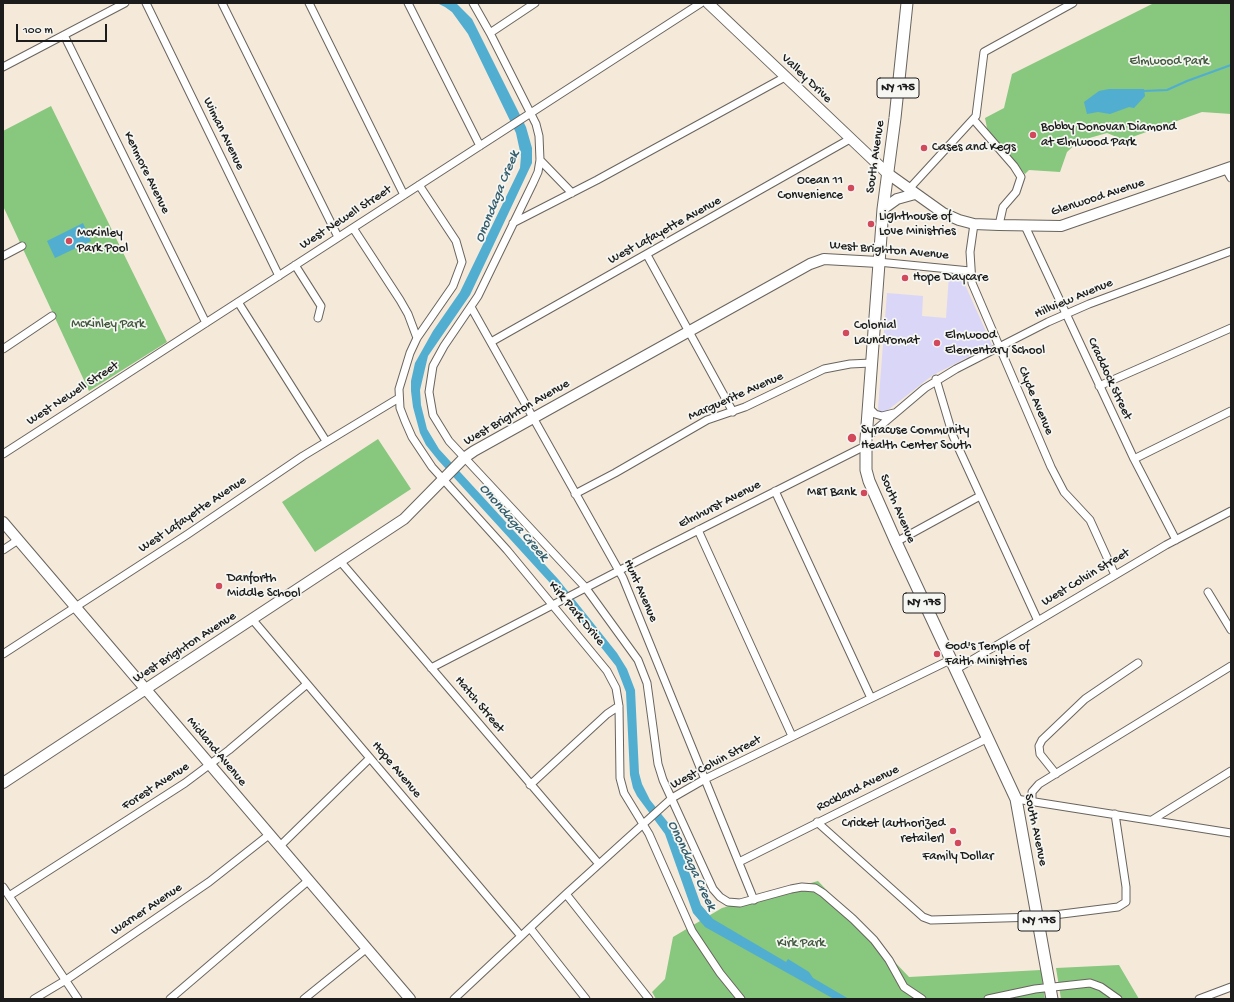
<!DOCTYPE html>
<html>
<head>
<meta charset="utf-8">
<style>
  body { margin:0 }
  #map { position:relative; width:1234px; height:1002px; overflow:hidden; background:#f5e9da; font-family:"Gochi Hand",sans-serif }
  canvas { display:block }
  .frame { position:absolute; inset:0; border:4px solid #1c1c1c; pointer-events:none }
  .scale { position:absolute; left:16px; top:24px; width:91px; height:18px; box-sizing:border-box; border:2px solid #1c1c1c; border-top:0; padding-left:5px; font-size:12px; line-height:14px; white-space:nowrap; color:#1c1c1c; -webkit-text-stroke:3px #f6f6f2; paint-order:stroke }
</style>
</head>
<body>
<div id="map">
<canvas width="1234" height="1002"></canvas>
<div class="frame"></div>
<div class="scale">100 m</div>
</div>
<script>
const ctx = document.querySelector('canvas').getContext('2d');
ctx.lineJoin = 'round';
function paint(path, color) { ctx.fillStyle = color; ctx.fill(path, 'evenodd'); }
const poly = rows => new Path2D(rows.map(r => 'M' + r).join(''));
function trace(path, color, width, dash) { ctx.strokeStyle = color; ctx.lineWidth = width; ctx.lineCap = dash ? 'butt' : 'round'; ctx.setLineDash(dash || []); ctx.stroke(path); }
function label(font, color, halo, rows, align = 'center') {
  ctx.font = font + ' "Gochi Hand",sans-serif'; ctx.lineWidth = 3.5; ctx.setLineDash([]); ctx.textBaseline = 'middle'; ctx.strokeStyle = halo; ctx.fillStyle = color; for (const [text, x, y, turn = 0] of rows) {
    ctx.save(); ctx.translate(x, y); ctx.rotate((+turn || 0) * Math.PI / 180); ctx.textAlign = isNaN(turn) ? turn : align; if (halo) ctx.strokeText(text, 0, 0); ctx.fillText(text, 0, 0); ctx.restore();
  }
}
paint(poly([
  [949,275,958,275,962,278,992,345,933,375,884,413,880,412,878,409,887,293,923,296,922,316,946,318]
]), '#d9d6f7');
paint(poly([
  [1154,3,1231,3,1231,114,1202,112,1124,140,1107,133,1079,141,1067,152,1060,172,1029,170,1025,174,988,133,985,118,1004,108,1012,74],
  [51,106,167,342,89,391,3,206,3,131],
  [378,439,411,489,315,552,282,502],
  [818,881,909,977,1041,970,1045,999,656,999,652,992,665,979,673,937,722,908],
  [1119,965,1139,999,1061,999,1056,968]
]), '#87c77e');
paint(poly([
  [437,3,456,3,472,19,526,127,532,148,532,163,470,295,428,356,420,390,421,405,427,429,439,449,558,579,617,653,627,669,635,690,639,773,642,784,650,800,674,830,701,905,713,919,786,962,788,959,809,972,813,978,849,999,834,999,705,927,693,913,665,834,637,796,633,788,630,775,626,692,616,666,551,584,438,460,426,445,420,433,413,407,411,391,411,381,415,363,433,331,460,292,520,168,521,156,516,133,468,34,452,12,445,7],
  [1109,89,1144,89,1145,96,1134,108,1129,107,1110,114,1098,112,1087,114,1084,102,1099,91],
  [83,223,91,241,55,258,47,241]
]), '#51aed0');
trace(poly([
  [1143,91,1167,90,1187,81,1231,65]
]), '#51aed0', 2);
const street = poly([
  [146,3,279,276],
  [222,3,338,237],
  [309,3,404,195],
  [408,3,480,146],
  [473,3,490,33,536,124,539,136,540,160,538,172,533,183,478,296,444,346,433,366,429,392,433,415,449,441,585,587,638,660,647,683,658,764,663,780,713,889,720,897,728,902,740,903,791,889,802,887,815,888,823,893,853,919,874,940,889,960,904,987,922,999],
  [490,33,535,3],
  [64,35,206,323],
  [3,67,125,3],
  [974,120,1014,166,1021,177,1016,192,1003,207,999,225],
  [540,160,572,193],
  [1226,169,1231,178],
  [419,185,456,241,462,262,453,286,417,338,410,353,399,389,400,408,405,421,412,437,432,467,507,550,607,671,616,688,619,706,620,778,624,793,649,834,692,931,720,973,741,999],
  [909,189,976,116,984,52,1073,3],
  [513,223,597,180,785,77],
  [974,224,970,252,972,283,1051,467,1064,492,1090,520,1115,575],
  [1025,226,1134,459,1176,540],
  [353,228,400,300,408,314,417,338],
  [647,255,733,412],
  [3,256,22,246],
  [878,262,970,271],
  [295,265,321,306,318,318],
  [238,302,326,441],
  [471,307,623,578,754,900],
  [491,342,850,139],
  [3,349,52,316],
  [936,379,953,436,1038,621],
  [1099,386,1231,328],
  [868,407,875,414,882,416,894,413],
  [866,438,925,388,956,369,1048,322,1089,304,1231,251],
  [3,454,701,3],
  [1134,459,1231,411],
  [775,491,871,698],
  [575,494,615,473,707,420,745,407,824,369,850,364,871,363],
  [698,530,792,736],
  [896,542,980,496],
  [3,550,18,540],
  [340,561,599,864],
  [1208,592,1231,630],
  [252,619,521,936],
  [3,654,188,534,303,456,399,398],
  [431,668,653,553,865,446],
  [955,670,1166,545,1231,511],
  [1056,774,1040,754,1039,746,1042,740,1085,699,1138,663],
  [530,785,607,714,619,706],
  [1016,799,1231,833],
  [1032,801,1032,792,1039,784,1231,666],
  [1152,820,1231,771],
  [817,822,923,917,931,920,1038,917,1118,907,1126,902,1126,887,1115,814],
  [280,846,370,758],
  [739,862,988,738],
  [3,887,78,999],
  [566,894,649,999],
  [9,896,185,783,229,750,307,684],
  [530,928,586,999],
  [34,999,66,980,209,882,270,834],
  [170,999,309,880],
  [304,999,367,948],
  [454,999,566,894,672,798,705,779,950,660],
  [988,999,1035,989,1090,983,1101,987,1118,999],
  [1199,999,1231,987]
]);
const secondary = poly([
  [708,3,887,173,943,213,959,220,974,224,999,225,1061,226,1231,167],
  [883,209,897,199,915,194],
  [3,522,410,999],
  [3,783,404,519,464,458,474,451,810,264,824,259,878,262]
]);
const primary = poly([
  [907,3,895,118,883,209,866,439,866,470,869,481,896,542,1016,799,1052,999]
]);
trace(street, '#68645e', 9);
trace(secondary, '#68645e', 12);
trace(primary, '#68645e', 13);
trace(street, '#fff', 7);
trace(secondary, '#fff', 10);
trace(primary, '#fff', 11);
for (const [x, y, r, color] of [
  [1033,135,4,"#d1495b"],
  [924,148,4,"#d1495b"],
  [851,188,4,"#d1495b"],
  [871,224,4,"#d1495b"],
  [69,241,4,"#d1495b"],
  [905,278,4,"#d1495b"],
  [846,333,4,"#d1495b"],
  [937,343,4,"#d1495b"],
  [852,438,5,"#d1495b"],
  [864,493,4,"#d1495b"],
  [219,586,4,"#d1495b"],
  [937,654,4,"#d1495b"],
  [953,831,4,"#d1495b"],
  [958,843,4,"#d1495b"]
]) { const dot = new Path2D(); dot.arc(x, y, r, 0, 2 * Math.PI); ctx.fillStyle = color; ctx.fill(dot); trace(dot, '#f6f6f2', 1.5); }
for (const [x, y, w] of [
  [898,88,42],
  [924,603,42],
  [1039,921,42]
]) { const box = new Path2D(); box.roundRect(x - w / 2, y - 10, w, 20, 3); ctx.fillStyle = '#f6f6f2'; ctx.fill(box); trace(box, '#1c1c1c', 1); }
label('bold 12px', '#1c1c1c', null, [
  ["NY 175",898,88],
  ["NY 175",924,603],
  ["NY 175",1039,921]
]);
label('13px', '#41583e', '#f6f6f2', [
  ["Elmwood Park",1169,62],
  ["McKinley Park",108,325],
  ["Kirk Park",801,944]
]);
label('13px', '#1c1c1c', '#f6f6f2', [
  ["Valley Drive",806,79,44],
  ["Wiman Avenue",223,134,64],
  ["South Avenue",876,157,-82],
  ["Kenmore Avenue",146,173,64],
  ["Glenwood Avenue",1098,198,-18],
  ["West Newell Street",346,218,-33],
  ["West Lafayette Avenue",665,231,-29],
  ["West Brighton Avenue",889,251,5],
  ["Hillview Avenue",1074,299,-23],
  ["Craddock Street",1109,379,65],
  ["West Newell Street",73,394,-33],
  ["Marguerite Avenue",736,397,-24],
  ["Clyde Avenue",1035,401,67],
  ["West Brighton Avenue",517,413,-30],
  ["Elmhurst Avenue",720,505,-27],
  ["South Avenue",897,509,67],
  ["West Lafayette Avenue",193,515,-34],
  ["West Colvin Street",1086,578,-31],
  ["Hunt Avenue",640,591,66],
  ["Kirk Park Drive",576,614,50],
  ["West Brighton Avenue",185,648,-33],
  ["Hatch Street",479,705,50],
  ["Midland Avenue",216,752,50],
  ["West Colvin Street",716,763,-28],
  ["Hope Avenue",396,770,50],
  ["Forest Avenue",156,787,-33],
  ["Rockland Avenue",858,789,-26],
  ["South Avenue",1035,830,78],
  ["Warner Avenue",147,910,-34]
]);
label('13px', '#1c1c1c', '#f6f6f2', [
  ["Bobby Donovan Diamond",1041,128],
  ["at Elmwood Park",1041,143],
  ["Cases and Kegs",932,148],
  ["Ocean 11",843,181,"right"],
  ["Convenience",843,196,"right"],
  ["Lighthouse of",879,217],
  ["Love Ministries",879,232],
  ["McKinley",77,234],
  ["Park Pool",77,249],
  ["Hope Daycare",913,278],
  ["Colonial",854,326],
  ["Laundromat",854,341],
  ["Elmwood",945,336],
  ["Elementary School",945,351],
  ["Syracuse Community",861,431],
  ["Health Center South",861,446],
  ["M&T Bank",856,493,"right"],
  ["Danforth",227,579],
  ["Middle School",227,594],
  ["God's Temple of",945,647],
  ["Faith Ministries",945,662],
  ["Cricket (authorized",945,824,"right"],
  ["retailer)",945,839,"right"],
  ["Family Dollar",958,857,"center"]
], 'left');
label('italic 14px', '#345e6d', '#f6f6f2', [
  ["Onondaga Creek",498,197,-68],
  ["Onondaga Creek",513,523,49],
  ["Onondaga Creek",691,866,65]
]);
</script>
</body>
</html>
